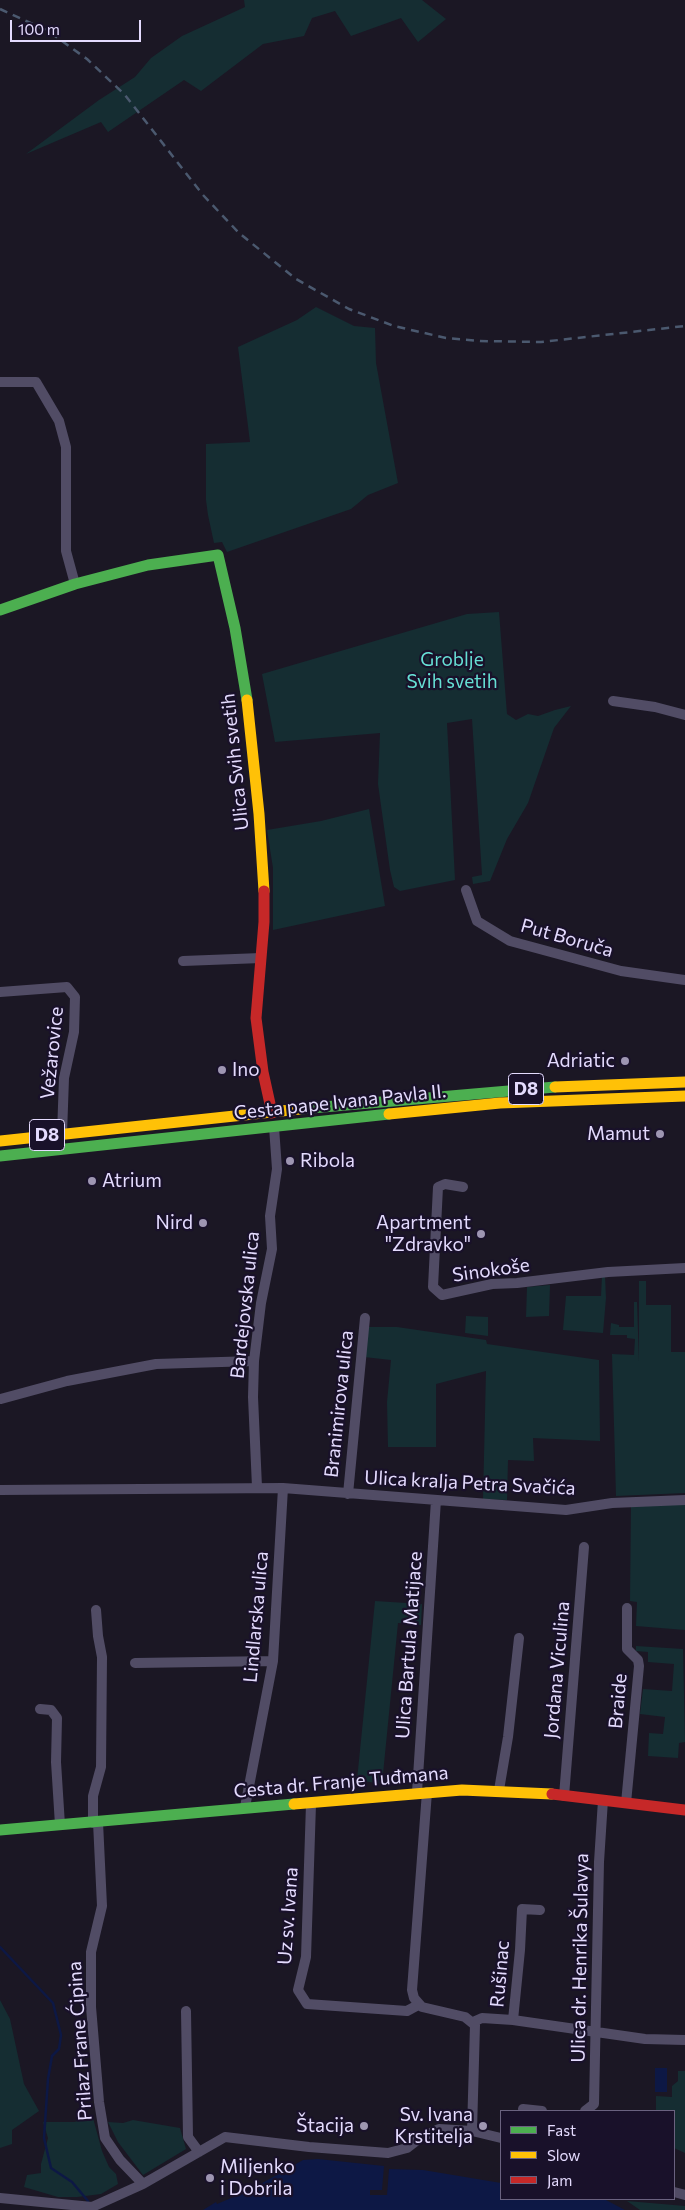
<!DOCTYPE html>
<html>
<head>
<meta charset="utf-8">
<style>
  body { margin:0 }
  #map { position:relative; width:685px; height:2210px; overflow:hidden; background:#1b1724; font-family:Commissioner,sans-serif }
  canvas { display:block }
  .legend { position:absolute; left:500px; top:2110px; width:175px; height:90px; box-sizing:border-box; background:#19112a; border:1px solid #6a627f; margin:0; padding:6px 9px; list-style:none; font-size:15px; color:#e4dbfe }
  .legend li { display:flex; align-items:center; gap:10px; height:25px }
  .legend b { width:25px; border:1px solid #6a627f }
  .scale { position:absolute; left:10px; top:20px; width:131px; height:22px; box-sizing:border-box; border:2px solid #e4dbfe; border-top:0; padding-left:6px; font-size:15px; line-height:18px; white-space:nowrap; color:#e4dbfe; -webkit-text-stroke:4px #19112a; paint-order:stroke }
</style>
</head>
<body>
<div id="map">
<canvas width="685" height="2210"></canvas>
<ul class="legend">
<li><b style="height:6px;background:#4caf50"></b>Fast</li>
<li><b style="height:6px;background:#ffc107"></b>Slow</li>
<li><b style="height:6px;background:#c62828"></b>Jam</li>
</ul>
<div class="scale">100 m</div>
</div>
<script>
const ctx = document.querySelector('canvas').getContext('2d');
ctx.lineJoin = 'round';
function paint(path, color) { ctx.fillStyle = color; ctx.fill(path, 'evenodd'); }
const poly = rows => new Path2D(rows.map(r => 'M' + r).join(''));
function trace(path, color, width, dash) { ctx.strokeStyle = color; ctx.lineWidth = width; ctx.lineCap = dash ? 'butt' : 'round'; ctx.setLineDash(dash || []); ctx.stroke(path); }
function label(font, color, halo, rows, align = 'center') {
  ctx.font = font + ' Commissioner,sans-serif'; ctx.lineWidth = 4.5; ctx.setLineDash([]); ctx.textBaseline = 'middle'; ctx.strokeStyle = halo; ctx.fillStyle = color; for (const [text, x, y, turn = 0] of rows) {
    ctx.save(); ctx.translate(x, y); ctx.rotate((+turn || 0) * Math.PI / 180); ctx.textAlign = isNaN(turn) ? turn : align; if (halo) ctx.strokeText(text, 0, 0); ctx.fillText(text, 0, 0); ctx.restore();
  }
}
paint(poly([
  [244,0,422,0,446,19,418,42,401,18,351,36,335,11,312,18,304,36,263,44,201,91,184,80,108,132,101,122,26,154,99,100,135,77,151,58,182,36,245,7],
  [316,307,354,326,375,328,376,363,398,483,368,495,351,509,227,552,222,542,214,543,208,515,206,500,206,444,250,442,238,347,297,320],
  [499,612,507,714,516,720,528,714,538,716,555,710,571,706,554,728,528,803,507,839,490,881,473,884,472,877,482,875,472,719,447,723,455,880,400,891,394,887,390,870,378,784,380,733,275,742,262,674,467,614],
  [369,809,385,906,273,930,273,868,267,830,321,821],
  [602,1276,605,1276,606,1298,603,1333,563,1330,566,1296,601,1296],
  [639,1281,646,1281,646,1305,671,1305,671,1352,685,1352,685,1493,616,1496,612,1354,634,1355,635,1339,627,1338,627,1335,610,1335,611,1323,619,1325,619,1327,634,1327,634,1302,637,1302,639,1362],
  [550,1285,549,1316,526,1317,527,1287],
  [466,1316,488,1317,488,1336,465,1333],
  [367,1327,397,1327,486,1340,487,1344,599,1360,600,1441,533,1438,534,1461,508,1460,507,1500,483,1499,486,1371,436,1384,436,1447,388,1447,387,1402,391,1360,364,1357],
  [685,1503,685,1630,636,1626,637,1602,630,1601,631,1506],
  [375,1601,422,1604,421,1625,398,1623,382,1784,357,1780],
  [636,1646,683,1649,685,1742,679,1743,678,1758,648,1756,649,1733,663,1734,665,1717,640,1714,643,1689,672,1691,674,1664,648,1662,648,1652,636,1651],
  [0,2000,10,2019,24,2084,39,2111,12,2130,12,2144,0,2148],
  [678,2071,685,2071,685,2153,674,2148,674,2111,656,2111,656,2096,672,2097,672,2086,678,2081],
  [93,2118,102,2151,109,2167,116,2174,118,2184,101,2194,77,2197,58,2197,24,2187,27,2175,41,2173,41,2164,48,2138,43,2122,74,2122],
  [133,2120,180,2128,186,2149,143,2175,118,2142,108,2122,123,2123],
  [627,2201,685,2206,685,2210,640,2210]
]), '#152d32');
paint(poly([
  [655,2068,667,2068,667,2092,655,2092],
  [318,2159,384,2166,382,2190,370,2190,370,2195,387,2195,389,2169,423,2170,501,2183,501,2199,604,2199,625,2210,203,2210,216,2202,217,2204,250,2190,303,2160]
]), '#0d1845');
trace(poly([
  [0,1947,53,2003,61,2035,59,2049,52,2056,48,2079,44,2138,51,2168,72,2182,88,2201]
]), '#0d1845', 2.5);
trace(poly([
  [0,382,36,382,59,421,66,447,66,551,75,584],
  [613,701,655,707,685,715],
  [466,890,477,921,510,941,621,971,685,980],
  [183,961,261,958],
  [0,992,67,987,75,997,74,1032,64,1078,62,1134],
  [463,1187,445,1184,438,1187,433,1287,442,1295,492,1284,517,1283,608,1272,685,1268],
  [1,1399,67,1381,156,1364,254,1361],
  [257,1487,253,1397,254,1361,261,1303,272,1249,270,1216,277,1169,274,1127],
  [0,1490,283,1488,566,1510,612,1503,685,1500],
  [348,1494,365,1318],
  [135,1663,273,1661],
  [40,1709,51,1710,57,1718,56,1762,60,1825],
  [499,1790,508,1737,519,1638],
  [417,1792,436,1500],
  [427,1792,412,1990,414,1998,422,2007,465,2017,475,2025,472,2131],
  [564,1796,584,1547],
  [626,1803,639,1666,638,1660,627,1649,627,1608],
  [311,1804,306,1957,298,1990,307,2004,407,2011,418,2005],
  [245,1807,273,1661,283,1488],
  [98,1822,102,1906,91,1952,91,2007,99,2102,105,2138,120,2160,143,2184],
  [93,1823,93,1796,101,1767,102,1657,98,1636,96,1610],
  [186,2011,188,2137,199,2152],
  [513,2020,645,2039,685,2040],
  [473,2022,482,2018,513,2020,520,1950,522,1909,540,1910],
  [523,2109,542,2111],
  [585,2111,594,2104,599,1862,603,1800],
  [674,2192,685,2195],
  [0,2198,92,2207,143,2184,225,2137,309,2147,388,2153,407,2148,420,2138,439,2129,472,2131,501,2138]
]), '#514c65', 10);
trace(poly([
  [0,610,75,584,148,565,218,555,235,628,247,700],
  [300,1109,555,1087],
  [0,1156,389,1114],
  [0,1830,294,1804]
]), '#4caf50', 11);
trace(poly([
  [247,700,259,814,264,891],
  [555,1087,685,1082],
  [389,1114,500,1103,685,1096],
  [0,1141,300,1109],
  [294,1804,462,1790,552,1794]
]), '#ffc107', 11);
trace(poly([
  [264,891,264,922,256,1018,263,1072,272,1113],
  [552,1794,685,1810]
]), '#c62828', 11);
trace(poly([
  [0,9,48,31,87,59,125,95,203,195,239,233,296,279,349,309,394,326,446,338,480,341,541,342,685,326]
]), '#4b596f', 2.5, [8, 6]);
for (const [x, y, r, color] of [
  [625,1061,5,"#9e96b2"],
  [222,1070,5,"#9e96b2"],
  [660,1134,5,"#9e96b2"],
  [290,1161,5,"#9e96b2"],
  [92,1181,5,"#9e96b2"],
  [203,1223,5,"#9e96b2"],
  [481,1234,5,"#9e96b2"],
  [364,2126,5,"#9e96b2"],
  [483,2126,5,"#9e96b2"],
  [210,2178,5,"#9e96b2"]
]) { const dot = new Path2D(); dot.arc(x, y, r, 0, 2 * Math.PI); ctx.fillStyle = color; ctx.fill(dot); trace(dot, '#19112a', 2); }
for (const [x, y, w] of [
  [526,1089,35],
  [47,1135,35]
]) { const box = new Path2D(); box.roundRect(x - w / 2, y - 15.5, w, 31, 4); ctx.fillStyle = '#19112a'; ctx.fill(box); trace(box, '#e4dbfe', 1); }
label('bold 18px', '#e4dbfe', null, [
  ["D8",526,1089],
  ["D8",47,1135]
]);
label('19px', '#66dfd4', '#19112a', [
  ["Groblje",452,660],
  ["Svih svetih",452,682]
]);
label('19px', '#e4dbfe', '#19112a', [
  ["Ulica Svih svetih",235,762,-96],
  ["Put Boruča",567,938,16],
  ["Vežarovice",52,1053,-84],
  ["Cesta pape Ivana Pavla II.",340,1102,-6],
  ["Sinokoše",491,1270,-8],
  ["Bardejovska ulica",245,1305,-84],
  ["Branimirova ulica",339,1404,-84],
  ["Ulica kralja Petra Svačića",470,1483,3],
  ["Lindlarska ulica",256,1617,-85],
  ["Ulica Bartula Matijace",409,1645,-86],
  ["Jordana Viculina",557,1670,-85],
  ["Braide",618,1701,-85],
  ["Cesta dr. Franje Tuđmana",341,1782,-5],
  ["Uz sv. Ivana",288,1916,-86],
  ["Ulica dr. Henrika Šulavya",580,1958,-89],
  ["Rušinac",500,1974,-85],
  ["Prilaz Frane Ćipina",80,2041,-94]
]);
label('19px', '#e4dbfe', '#19112a', [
  ["Adriatic",615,1061],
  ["Ino",232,1070,"left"],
  ["Mamut",650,1134],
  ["Ribola",300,1161,"left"],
  ["Atrium",102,1181,"left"],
  ["Nird",193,1223],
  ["Apartment",471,1223],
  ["\"Zdravko\"",471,1245],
  ["Sv. Ivana",473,2115],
  ["Krstitelja",473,2137],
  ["Štacija",354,2126],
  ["Miljenko",220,2167,"left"],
  ["i Dobrila",220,2189,"left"]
], 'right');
</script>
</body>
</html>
